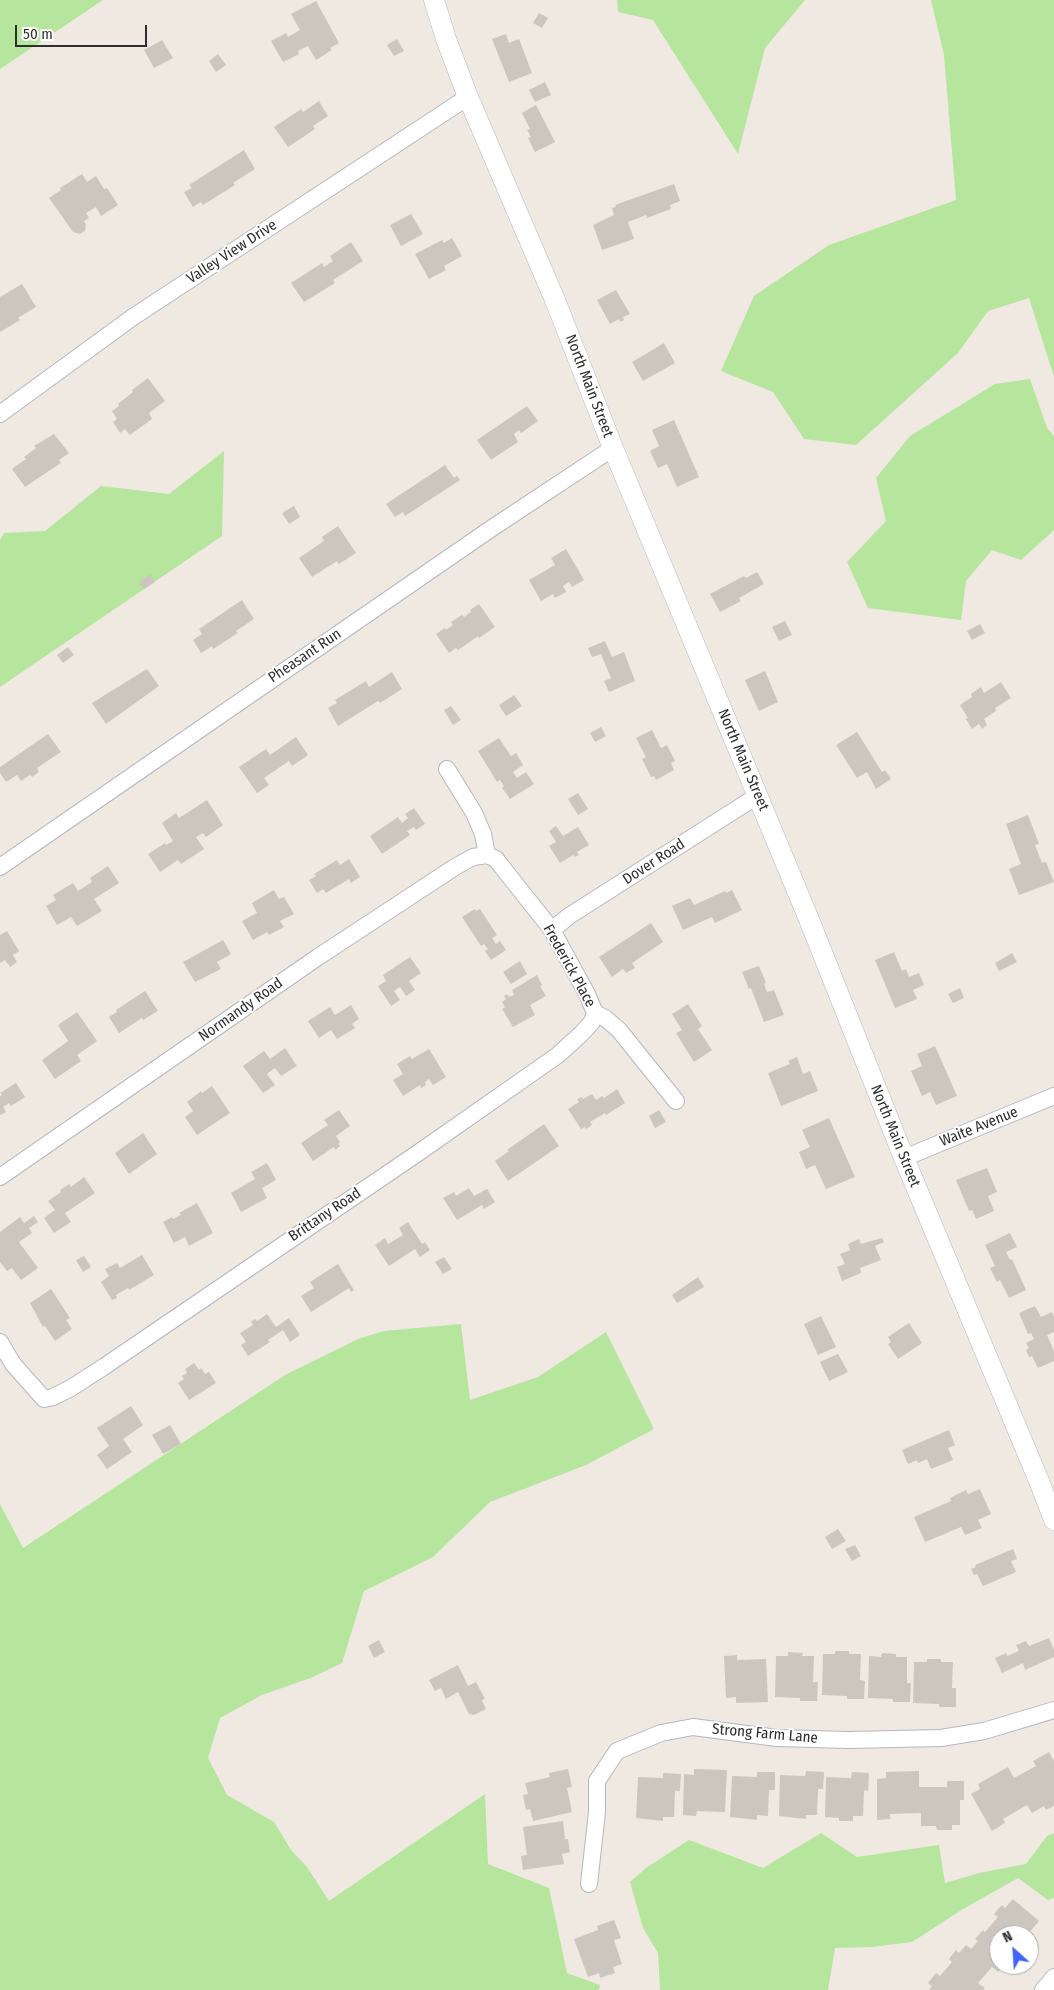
<!DOCTYPE html>
<html>
<head>
<meta charset="utf-8">
<style>
  body { margin:0 }
  #map { position:relative; width:1054px; height:1990px; overflow:hidden; background:#efe9e1; font-family:"Fira Sans Condensed",sans-serif }
  canvas { display:block }
  .north { position:absolute; left:989px; top:1925px; width:50px; height:50px; box-sizing:border-box; background:#fff; border:1px solid #ababab; border-radius:50%; rotate:334deg; font-size:14px; font-weight:700; line-height:20px; text-align:center; color:#2e2e2e }
  .north::after { content:''; display:block; margin:auto; width:18px; height:22px; background:#4264fb; clip-path:polygon(50% 0,100% 100%,50% 72%,0 100%) }
  .scale { position:absolute; left:15px; top:25px; width:132px; height:22px; box-sizing:border-box; border:2px solid #2e2e2e; border-top:0; padding-left:6px; font-size:15px; line-height:18px; white-space:nowrap; color:#2e2e2e; -webkit-text-stroke:4px #fff; paint-order:stroke }
</style>
</head>
<body>
<div id="map">
<canvas width="1054" height="1990"></canvas>
<div class="north">N</div>
<div class="scale">50 m</div>
</div>
<script>
const ctx = document.querySelector('canvas').getContext('2d');
ctx.lineJoin = 'round';
function paint(path, color) { ctx.fillStyle = color; ctx.fill(path, 'evenodd'); }
const poly = rows => new Path2D(rows.map(r => 'M' + r).join(''));
function trace(path, color, width, dash) { ctx.strokeStyle = color; ctx.lineWidth = width; ctx.lineCap = dash ? 'butt' : 'round'; ctx.setLineDash(dash || []); ctx.stroke(path); }
function label(font, color, halo, rows, align = 'center') {
  ctx.font = font + ' "Fira Sans Condensed",sans-serif'; ctx.lineWidth = 4; ctx.setLineDash([]); ctx.textBaseline = 'middle'; ctx.strokeStyle = halo; ctx.fillStyle = color; for (const [text, x, y, turn = 0] of rows) {
    ctx.save(); ctx.translate(x, y); ctx.rotate((+turn || 0) * Math.PI / 180); ctx.textAlign = isNaN(turn) ? turn : align; if (halo) ctx.strokeText(text, 0, 0); ctx.fillText(text, 0, 0); ctx.restore();
  }
}
paint(poly([
  [0,0,103,0,0,69],
  [617,0,805,0,765,48,738,154,653,20,618,12],
  [931,0,1054,0,1054,377,1029,298,988,311,958,353,856,445,804,439,773,392,721,371,754,296,829,245,956,200,944,55],
  [1030,379,1047,428,1054,436,1054,530,1021,560,992,550,966,581,961,620,868,608,847,562,886,521,876,478,910,436,995,384],
  [224,451,222,536,0,687,0,540,4,533,45,531,101,486,169,494],
  [461,1324,470,1400,538,1377,606,1332,654,1429,586,1465,490,1502,433,1557,364,1591,342,1663,313,1677,262,1695,220,1718,208,1758,227,1795,274,1822,291,1850,307,1867,329,1901,485,1794,488,1864,549,1888,567,1973,600,1985,599,1990,0,1990,0,1504,23,1548,285,1375,358,1339,384,1331],
  [821,1833,857,1857,939,1845,945,1883,979,1873,1026,1864,1047,1836,1054,1833,1054,1898,1048,1900,1018,1878,963,1909,912,1942,871,1947,835,1948,828,1990,660,1990,658,1953,643,1928,630,1882,646,1868,689,1840,763,1868]
]), '#b6e59e');
paint(poly([
  [316,1,339,43,330,48,332,50,316,60,308,46,298,51,299,54,283,62,271,41,286,33,288,37,300,30,291,14],
  [539,13,548,18,542,28,533,23],
  [506,34,509,43,519,39,532,73,509,82,492,39],
  [397,39,404,51,394,56,387,45],
  [162,40,173,58,154,68,144,50],
  [218,54,226,65,216,72,209,61],
  [545,82,551,95,535,102,529,90],
  [319,101,328,116,313,126,315,129,288,147,274,127,301,109,303,112],
  [536,105,555,142,535,152,528,138,531,137,527,130,530,129,522,113],
  [244,150,255,169,233,183,235,185,203,205,201,202,193,207,184,192,192,188,189,185],
  [82,174,87,182,96,176,104,189,107,188,118,205,101,216,96,207,86,213,89,218,84,221,86,224,85,231,80,234,73,232,49,198,61,190,60,188],
  [674,184,680,201,670,205,671,209,647,218,646,215,628,222,634,239,602,250,593,225,614,215,612,208,616,207,615,205],
  [411,214,423,234,401,246,390,225],
  [452,238,462,256,444,266,446,270,429,279,415,254,442,240,444,243],
  [351,242,363,261,333,280,335,283,304,302,291,283,322,263,324,267,333,261,330,256],
  [22,284,36,307,18,318,20,320,0,332,0,297],
  [616,290,630,314,623,317,624,320,620,322,619,319,610,324,597,300],
  [664,343,675,363,643,381,632,362],
  [148,378,165,401,149,413,152,419,130,435,125,429,120,433,113,422,117,419,112,411,119,406,118,404,133,392,132,390],
  [527,406,538,421,521,433,519,430,514,434,518,442,491,460,477,440],
  [674,420,699,477,677,487,667,464,658,468,650,451,659,446,652,430],
  [54,434,69,453,59,460,61,463,25,487,12,469,26,459,24,457,36,448,34,446],
  [445,465,454,478,457,476,460,480,405,516,403,512,395,517,386,504],
  [294,506,300,517,289,524,282,513],
  [338,526,356,553,339,564,337,561,312,577,299,558,324,541,322,537],
  [566,549,584,580,572,587,569,582,563,586,566,592,555,598,553,594,541,601,529,580,555,565,551,558],
  [757,572,764,584,739,598,741,601,720,612,710,594,744,576,746,578],
  [150,574,155,582,144,589,139,582],
  [242,600,254,619,236,631,238,633,213,649,212,646,201,653,193,640,202,634,199,629],
  [479,604,495,627,479,638,478,636,458,650,456,648,449,653,436,634,445,628,446,630,453,625,451,622,462,615,464,617,471,612,470,610],
  [785,621,792,635,779,641,772,627],
  [980,624,985,633,972,640,967,631],
  [605,641,612,657,624,652,635,681,609,692,604,681,611,678,601,654,592,657,588,648],
  [68,647,74,655,63,663,57,655],
  [147,669,159,686,106,724,92,703],
  [765,671,778,702,759,711,745,680],
  [392,672,402,689,380,703,378,701,338,726,328,708,337,703,335,700,366,681,369,687],
  [1001,682,1011,698,995,708,996,711,984,719,987,725,982,729,979,724,972,729,966,719,968,718,960,705,972,697,971,694,981,687,984,693],
  [514,695,522,706,506,716,499,705],
  [451,706,461,720,453,725,444,710],
  [601,727,606,736,595,742,590,733],
  [652,730,661,748,667,745,675,761,671,763,674,770,656,780,654,776,651,777,642,759,646,757,636,738],
  [857,732,882,772,885,770,891,779,876,789,867,772,857,778,836,745],
  [48,734,61,752,37,768,39,772,32,777,30,775,21,781,17,775,6,782,0,773,0,767],
  [296,737,308,755,292,766,289,761,264,778,269,785,257,793,239,767,266,749,270,755],
  [499,738,511,756,516,753,523,765,513,772,517,778,526,772,534,784,510,799,502,788,504,786,500,780,497,782,478,751],
  [578,793,588,809,578,815,568,799],
  [207,800,223,825,206,837,203,833,196,837,204,849,181,864,178,860,160,872,148,854,165,843,166,845,173,841,162,823,176,813,179,818],
  [414,808,425,824,416,830,414,827,407,831,410,835,382,854,370,836,398,817,402,823,408,818,405,814],
  [1028,815,1039,844,1035,845,1042,863,1046,862,1054,882,1019,895,1009,869,1021,864,1006,824],
  [556,826,563,836,578,827,589,845,577,852,579,855,575,857,573,855,560,863,549,846,556,842,549,831],
  [349,859,360,877,351,883,349,879,326,893,323,889,317,893,309,880,316,876,314,874,337,860,340,865],
  [108,866,119,883,94,899,102,911,77,926,71,917,57,925,46,906,56,900,53,895,73,883,78,891,92,882,90,878],
  [274,890,279,899,284,897,294,914,280,921,284,927,269,935,267,932,253,940,242,921,257,913,252,903],
  [732,890,742,910,715,923,712,917,683,930,672,906,690,898,694,905,725,891,726,893],
  [475,909,476,911,480,909,497,935,492,938,496,944,500,941,506,950,491,960,485,951,488,949,484,944,481,946,462,917],
  [651,923,663,942,632,963,635,968,626,973,623,969,612,977,599,957],
  [7,931,19,951,13,955,17,962,10,967,5,960,0,963,0,935],
  [223,940,231,954,217,962,221,969,195,982,183,962],
  [894,952,902,971,906,969,909,977,919,973,924,985,913,990,917,999,895,1008,875,960],
  [1012,953,1017,962,999,971,995,963],
  [410,957,421,973,409,981,415,990,406,996,400,987,394,991,400,1000,391,1006,378,986,386,981,383,975],
  [520,961,527,974,511,984,503,972],
  [759,966,766,983,764,984,767,992,774,990,784,1015,764,1022,751,988,749,989,742,972],
  [537,975,542,985,540,986,546,996,530,1005,535,1015,513,1027,502,1009,505,1007,502,1002,506,999,504,996,507,994,509,997,514,995,512,990],
  [960,988,964,998,953,1003,948,994],
  [145,991,158,1011,143,1020,142,1018,119,1033,109,1017,117,1012,116,1010],
  [688,1004,702,1026,698,1029,712,1050,694,1062,676,1033,682,1030,672,1014],
  [351,1005,359,1019,352,1024,355,1028,337,1039,331,1030,319,1038,308,1021,330,1007,335,1015],
  [77,1012,97,1041,77,1055,81,1061,55,1079,42,1060,68,1041,58,1025],
  [935,1046,957,1096,936,1105,930,1092,922,1096,911,1071,922,1066,917,1054],
  [285,1048,297,1066,281,1076,275,1068,267,1074,275,1085,263,1093,243,1066,264,1051,270,1059],
  [429,1049,446,1077,433,1085,429,1079,425,1082,426,1085,421,1088,420,1085,403,1096,393,1080,403,1074,397,1064,410,1056,412,1059],
  [797,1057,803,1074,810,1071,818,1091,781,1106,768,1073,790,1064,788,1061],
  [16,1083,25,1097,11,1106,9,1103,3,1107,6,1112,0,1115,0,1096,2,1095,0,1093],
  [212,1086,230,1113,197,1135,185,1117,193,1111,187,1102,201,1091,202,1093],
  [617,1089,625,1103,606,1115,605,1113,590,1122,592,1125,586,1129,585,1127,581,1129,568,1109,579,1102,577,1099,582,1097,583,1099,592,1094,596,1100,602,1096,604,1098],
  [339,1110,350,1126,336,1136,340,1142,338,1144,340,1146,335,1150,334,1147,313,1161,301,1143,328,1125,324,1120],
  [659,1110,666,1122,655,1128,649,1116],
  [829,1118,855,1177,826,1189,815,1165,806,1169,799,1152,810,1147,802,1130],
  [544,1124,559,1146,508,1181,495,1161,509,1151,507,1150],
  [143,1133,157,1154,129,1174,115,1153],
  [267,1163,276,1180,262,1188,267,1198,241,1212,231,1193,255,1179,251,1172],
  [987,1168,997,1192,988,1196,994,1211,976,1219,972,1210,969,1211,956,1180],
  [84,1177,95,1193,65,1213,71,1222,54,1233,44,1218,55,1210,48,1201,61,1192,60,1190,69,1184,71,1187],
  [469,1188,474,1196,487,1189,495,1202,484,1209,482,1205,457,1220,443,1198,454,1192,456,1196],
  [197,1203,213,1233,189,1246,185,1237,174,1243,163,1222,172,1217,173,1219,181,1215,179,1213],
  [34,1216,38,1222,29,1228,32,1233,19,1242,38,1268,21,1280,12,1268,7,1271,0,1262,0,1232,20,1217,24,1223],
  [408,1222,422,1244,425,1242,430,1250,420,1257,415,1249,389,1266,375,1245,385,1238,388,1244,403,1235,399,1228],
  [1010,1233,1017,1247,1006,1252,1010,1260,1012,1259,1026,1290,1009,1298,1000,1280,997,1282,990,1268,995,1266,985,1245],
  [882,1238,884,1242,875,1246,881,1260,860,1268,861,1273,842,1281,837,1267,845,1264,840,1254,850,1250,848,1244,859,1239,861,1244],
  [142,1255,154,1275,129,1290,128,1288,116,1295,117,1298,112,1300,101,1282,109,1276,105,1269,117,1263,120,1268],
  [84,1256,91,1267,83,1272,76,1260],
  [444,1257,452,1269,443,1274,435,1262],
  [338,1264,354,1290,351,1292,349,1288,311,1312,301,1296,314,1288,310,1282],
  [698,1277,704,1287,677,1303,672,1295],
  [51,1289,70,1318,66,1320,72,1329,55,1341,45,1326,43,1327,30,1303],
  [1035,1306,1041,1317,1052,1312,1054,1317,1054,1332,1047,1335,1054,1351,1054,1361,1038,1368,1032,1356,1029,1357,1026,1350,1029,1348,1026,1343,1034,1339,1031,1333,1028,1334,1019,1313],
  [267,1314,276,1327,289,1318,300,1335,290,1342,283,1330,268,1340,270,1342,248,1356,241,1345,246,1342,240,1333,253,1325,251,1322,255,1319,257,1321],
  [821,1316,836,1347,818,1355,804,1324],
  [909,1323,922,1343,898,1359,888,1344,891,1342,888,1337],
  [838,1354,848,1372,829,1381,820,1362],
  [194,1363,199,1370,201,1368,205,1374,209,1372,216,1383,189,1400,178,1383,184,1379,182,1376,187,1373,185,1369],
  [131,1406,143,1425,123,1439,132,1452,107,1469,97,1455,109,1446,97,1428],
  [170,1425,181,1444,163,1454,152,1435],
  [949,1430,955,1445,948,1448,953,1460,931,1469,927,1459,918,1463,917,1460,908,1464,902,1450],
  [980,1489,991,1514,978,1520,982,1528,965,1535,961,1527,925,1542,914,1517,951,1501,950,1498,966,1490,968,1494],
  [838,1529,846,1541,832,1549,825,1537],
  [855,1545,861,1556,852,1561,845,1549],
  [1013,1549,1017,1559,1011,1561,1016,1572,983,1586,977,1574,974,1575,971,1569,976,1567,975,1565],
  [1049,1638,1054,1650,1054,1657,1025,1670,1023,1663,1002,1673,995,1658,1006,1653,1007,1656,1019,1651,1016,1645,1026,1641,1029,1646],
  [379,1640,385,1652,374,1658,368,1646],
  [835,1651,849,1651,849,1654,861,1654,860,1680,865,1681,864,1699,847,1699,847,1696,822,1695,823,1654,835,1654],
  [788,1652,803,1653,802,1656,814,1656,813,1682,818,1682,817,1701,800,1701,800,1698,775,1697,776,1656,788,1656],
  [882,1653,896,1654,896,1657,907,1657,907,1683,911,1683,910,1702,893,1702,893,1699,868,1698,869,1656,881,1657],
  [737,1655,737,1660,766,1659,768,1702,736,1703,736,1697,726,1698,724,1656],
  [927,1659,941,1659,941,1662,953,1662,952,1688,956,1688,956,1707,939,1707,939,1704,913,1703,914,1662,927,1662],
  [458,1665,468,1686,476,1682,485,1699,482,1700,486,1709,474,1715,469,1714,458,1692,446,1699,441,1688,435,1691,429,1680],
  [1049,1752,1054,1761,1054,1806,1046,1810,1044,1806,1032,1813,1027,1805,1003,1819,1005,1823,992,1831,971,1794,980,1789,978,1784,1008,1767,1014,1778,1036,1766,1033,1761],
  [568,1769,572,1787,567,1788,572,1812,533,1821,530,1809,526,1810,523,1795,528,1794,525,1783,550,1777,549,1773],
  [694,1769,727,1770,725,1812,697,1811,696,1816,683,1815,684,1774,694,1775],
  [806,1771,824,1772,823,1789,818,1789,817,1815,806,1815,806,1819,779,1816,780,1775,805,1776],
  [919,1771,919,1787,947,1787,947,1781,964,1781,964,1800,960,1800,960,1825,952,1825,952,1830,937,1830,936,1826,921,1826,921,1813,890,1814,890,1819,877,1820,877,1779,886,1778,886,1772],
  [757,1772,775,1772,775,1790,769,1790,768,1816,757,1815,757,1820,730,1817,732,1776,757,1777],
  [852,1772,869,1773,868,1791,864,1790,863,1816,853,1816,853,1821,839,1821,839,1818,825,1817,826,1777,851,1778],
  [663,1773,681,1774,680,1791,675,1791,674,1817,663,1817,663,1821,636,1818,638,1777,663,1778],
  [563,1821,565,1839,568,1839,570,1852,562,1854,564,1864,523,1870,521,1856,527,1855,523,1827],
  [1013,1899,1039,1921,1027,1935,999,1935,999,1965,1003,1965,998,1972,992,1967,978,1983,985,1988,983,1990,929,1990,932,1986,928,1983,936,1973,940,1976,952,1962,949,1959,956,1950,959,1953,966,1945,971,1949,978,1941,975,1939,983,1930,985,1932,998,1917,994,1914,1002,1905,1005,1908],
  [614,1920,621,1938,614,1940,622,1964,613,1967,615,1973,600,1978,599,1973,588,1977,574,1939,598,1930,597,1926]
]), '#cbc7bf');
const minor = poly([
  [0,414,133,317,468,97],
  [447,769,474,813,483,834,487,855,496,859,502,867,552,930,587,994,595,1013,605,1018,619,1030,676,1101],
  [0,867,492,528,613,448],
  [552,930,569,916,757,796],
  [904,1158,1054,1096],
  [0,1177,318,957,455,867,473,857,487,855],
  [0,1342,13,1364,44,1399,53,1397,71,1388,105,1366,418,1153,558,1055,581,1034,592,1022,595,1013],
  [589,1884,597,1812,597,1781,617,1751,661,1733,693,1727,777,1738,849,1740,941,1738,984,1731,1054,1710],
  [1043,1990,1054,1977]
]);
const tertiary = poly([
  [434,0,446,39,468,97,555,300,613,448,808,917,904,1158,1039,1481,1054,1520]
]);
trace(minor, '#b4b7c1', 18);
trace(tertiary, '#b4b7c1', 21);
trace(minor, '#fff', 16);
trace(tertiary, '#fff', 20);
label('15px', '#2e2e2e', '#fff', [
  ["Valley View Drive",232,252,-33],
  ["North Main Street",589,386,69],
  ["Pheasant Run",305,656,-34],
  ["North Main Street",743,760,67],
  ["Dover Road",654,862,-33],
  ["Frederick Place",569,966,61],
  ["Normandy Road",241,1010,-35],
  ["Waite Avenue",979,1127,-22],
  ["North Main Street",895,1136,68],
  ["Brittany Road",325,1215,-34],
  ["Strong Farm Lane",765,1734,5]
]);
</script>
</body>
</html>
